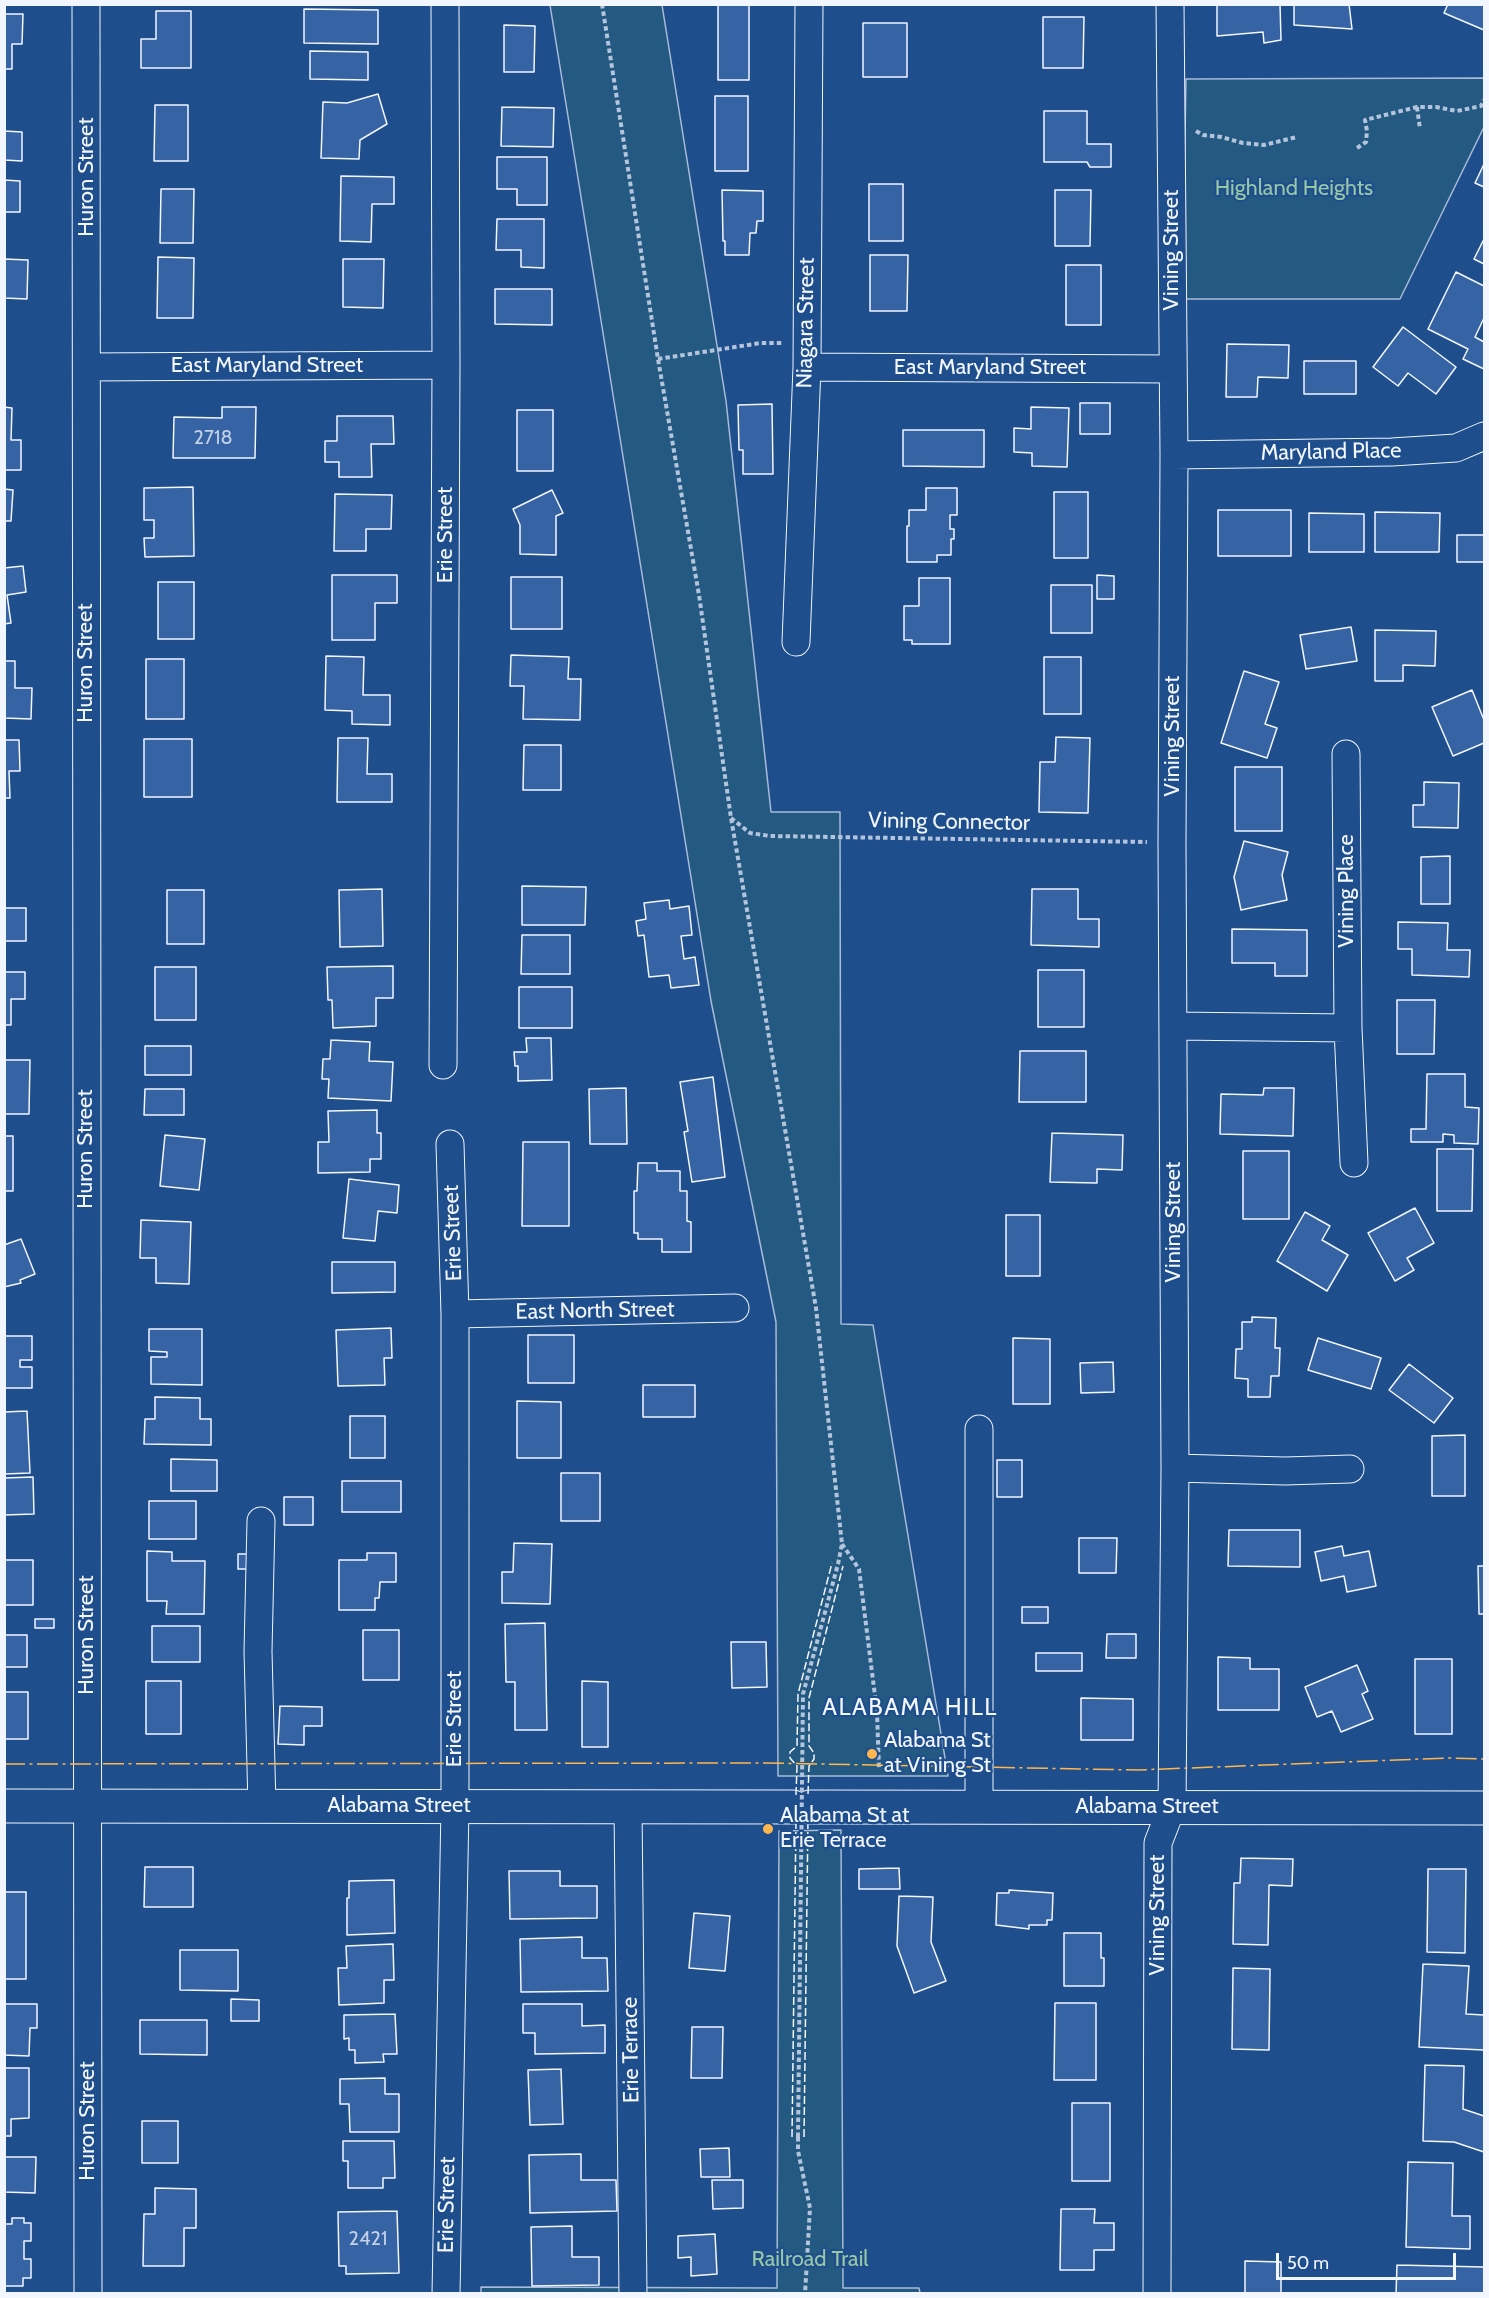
<!DOCTYPE html>
<html>
<head>
<meta charset="utf-8">
<style>
  body { margin:0 }
  #map { position:relative; width:1489px; height:2298px; overflow:hidden; background:#1f4e8c; font-family:Cabin,sans-serif }
  canvas { display:block }
  .frame { position:absolute; inset:0; border:6px solid #f2f6ff; pointer-events:none }
  .scale { position:absolute; left:1276px; top:2253px; width:180px; height:27px; box-sizing:border-box; border:3px solid #f2f6ff; border-top:0; padding-left:8px; font-size:18px; line-height:21px; white-space:nowrap; color:#f2f6ff; -webkit-text-stroke:4px #1f4e8c; paint-order:stroke }
</style>
</head>
<body>
<div id="map">
<canvas width="1489" height="2298"></canvas>
<div class="frame"></div>
<div class="scale">50 m</div>
</div>
<script>
const ctx = document.querySelector('canvas').getContext('2d');
ctx.lineJoin = 'round';
function paint(path, color) { ctx.fillStyle = color; ctx.fill(path, 'evenodd'); }
const poly = rows => new Path2D(rows.map(r => 'M' + r).join(''));
function trace(path, color, width, dash) { ctx.strokeStyle = color; ctx.lineWidth = width; ctx.lineCap = dash ? 'butt' : 'round'; ctx.setLineDash(dash || []); ctx.stroke(path); }
function label(font, color, halo, rows, align = 'center') {
  ctx.font = font + ' Cabin,sans-serif'; ctx.lineWidth = 4.5; ctx.setLineDash([]); ctx.textBaseline = 'middle'; ctx.strokeStyle = halo; ctx.fillStyle = color; for (const [text, x, y, turn = 0] of rows) {
    ctx.save(); ctx.translate(x, y); ctx.rotate((+turn || 0) * Math.PI / 180); ctx.textAlign = isNaN(turn) ? turn : align; if (halo) ctx.strokeText(text, 0, 0); ctx.fillText(text, 0, 0); ctx.restore();
  }
}
const green = poly([
  [550,5,662,5,726,401,771,812,840,812,841,1324,873,1325,948,1776,778,1776,776,1322,711,1001,550,5],
  [1484,78,1484,127,1400,299,1182,299,1186,79,1484,78],
  [841,1830,843,2288,919,2288,920,2293,481,2294,481,2287,777,2288,779,1831,841,1830]
]);
paint(green, '#245a82');
trace(green, '#a8bbd7', 1.5);
const building = poly([
  [718,4,749,4,749,80,718,80,718,4],
  [1217,4,1280,4,1281,40,1264,43,1263,32,1217,36,1217,4],
  [1294,4,1349,4,1352,29,1294,25,1294,4],
  [1448,4,1484,4,1484,30,1444,13,1448,4],
  [304,9,378,10,378,44,304,43,304,9],
  [156,11,191,11,191,68,141,68,141,39,156,39,156,11],
  [4,14,23,14,22,44,12,44,12,69,4,69,4,14],
  [1043,17,1084,17,1083,68,1043,68,1043,17],
  [863,23,907,23,907,77,863,77,863,23],
  [504,25,535,26,534,72,504,72,504,25],
  [310,51,368,52,368,80,310,79,310,51],
  [378,94,387,124,360,140,359,159,321,158,323,102,347,103,378,94],
  [715,96,748,96,748,171,715,171,715,96],
  [155,105,188,105,188,161,154,161,155,105],
  [502,107,554,108,553,147,501,146,502,107],
  [1044,111,1087,111,1087,144,1111,144,1111,167,1090,167,1087,162,1044,162,1044,111],
  [4,131,22,132,22,161,4,160,4,131],
  [497,157,547,157,547,205,517,205,517,189,497,189,497,157],
  [1484,164,1484,187,1475,183,1484,164],
  [341,176,394,177,394,204,372,204,371,242,340,241,341,176],
  [4,180,20,181,20,212,4,212,4,180],
  [869,184,903,184,903,241,869,241,869,184],
  [161,189,194,189,193,243,160,243,161,189],
  [722,190,763,191,763,221,757,221,756,233,750,233,749,255,725,255,725,241,723,241,722,190],
  [1055,190,1091,190,1090,246,1055,246,1055,190],
  [497,219,544,219,544,268,521,267,521,250,496,250,497,219],
  [1484,239,1484,264,1474,259,1484,239],
  [870,255,908,255,907,311,870,311,870,255],
  [158,257,194,258,193,318,157,318,158,257],
  [4,259,28,260,27,299,4,298,4,259],
  [343,259,384,259,383,308,343,307,343,259],
  [1066,265,1101,265,1101,325,1066,325,1066,265],
  [1456,272,1484,286,1484,318,1475,337,1484,342,1484,369,1463,359,1468,349,1428,329,1456,272],
  [495,289,552,289,552,325,495,324,495,289],
  [1403,327,1456,367,1436,394,1408,373,1398,386,1373,367,1403,327],
  [1227,344,1289,345,1288,378,1258,377,1257,397,1226,397,1227,344],
  [1304,361,1356,361,1356,394,1304,394,1304,361],
  [1080,403,1110,403,1110,434,1080,434,1080,403],
  [772,404,773,474,743,474,743,450,739,450,738,405,772,404],
  [4,407,12,408,11,440,21,440,21,470,4,470,4,407],
  [222,407,256,407,255,458,173,458,174,417,222,418,222,407],
  [1031,407,1069,408,1067,467,1032,466,1032,453,1014,452,1014,428,1031,429,1031,407],
  [517,410,553,410,553,471,517,471,517,410],
  [337,416,393,416,394,444,371,444,372,477,339,477,339,462,325,462,325,441,337,441,337,416],
  [903,430,984,430,984,467,903,466,903,430],
  [193,487,194,556,145,557,144,538,154,538,154,520,144,520,144,488,193,487],
  [926,488,957,488,957,515,950,515,950,529,954,529,954,539,951,539,951,555,937,555,937,562,907,562,907,526,909,526,909,510,926,510,926,488],
  [4,489,13,490,11,521,4,521,4,489],
  [552,490,563,513,556,516,556,555,520,554,520,525,513,509,552,490],
  [1054,492,1088,492,1088,558,1054,558,1054,492],
  [335,494,392,495,391,529,366,529,366,551,334,551,335,494],
  [1218,510,1291,510,1291,556,1218,556,1218,510],
  [1375,512,1440,513,1439,552,1375,552,1375,512],
  [1309,513,1364,514,1364,552,1309,552,1309,513],
  [1457,535,1484,535,1484,562,1457,562,1457,535],
  [23,566,26,592,7,595,11,623,4,624,4,568,23,566],
  [332,575,397,575,397,603,375,603,375,640,332,640,332,575],
  [1097,575,1114,576,1114,599,1097,599,1097,575],
  [511,577,562,577,562,629,511,629,511,577],
  [919,578,950,578,950,644,912,644,912,640,904,640,904,606,919,606,919,578],
  [158,582,194,582,194,639,158,639,158,582],
  [1051,585,1092,585,1092,633,1051,633,1051,585],
  [1351,627,1357,661,1306,669,1300,635,1351,627],
  [1375,630,1436,631,1435,666,1403,665,1403,681,1375,681,1375,630],
  [511,655,569,657,568,679,581,679,580,720,523,719,524,686,510,686,511,655],
  [326,656,364,657,363,695,390,695,390,725,352,724,352,711,325,710,326,656],
  [1044,657,1081,657,1081,714,1044,714,1044,657],
  [146,659,184,659,184,719,146,719,146,659],
  [4,661,15,661,15,688,32,688,31,719,4,718,4,661],
  [1244,671,1279,682,1265,724,1277,728,1267,758,1221,743,1244,671],
  [1472,690,1484,720,1484,743,1453,756,1432,707,1472,690],
  [1056,737,1090,738,1088,813,1039,812,1040,762,1055,762,1056,737],
  [338,738,368,738,367,774,392,774,392,802,337,802,338,738],
  [144,739,192,739,192,797,144,797,144,739],
  [4,740,19,740,20,771,9,771,10,798,4,798,4,740],
  [524,745,561,745,561,790,523,790,524,745],
  [1235,767,1282,767,1282,831,1235,831,1235,767],
  [1424,782,1459,783,1458,828,1413,827,1413,805,1424,805,1424,782],
  [1244,841,1288,852,1282,875,1287,900,1241,910,1234,877,1244,841],
  [1450,856,1450,904,1421,904,1421,857,1450,856],
  [522,886,586,887,585,925,522,925,522,886],
  [382,889,383,946,340,947,339,890,382,889],
  [1032,889,1078,889,1078,919,1099,919,1099,947,1031,945,1032,889],
  [167,890,204,890,204,944,167,944,167,890],
  [669,900,670,909,689,906,692,935,681,936,684,959,695,957,699,985,671,988,669,975,649,977,644,935,638,936,636,921,646,919,644,903,669,900],
  [4,908,26,908,26,941,4,941,4,908],
  [1398,922,1448,923,1447,950,1470,950,1469,977,1412,975,1412,949,1398,949,1398,922],
  [1232,929,1307,930,1307,976,1275,976,1275,963,1232,963,1232,929],
  [522,935,570,935,570,974,521,974,522,935],
  [393,966,393,998,376,998,376,1026,333,1028,332,1000,328,1000,327,967,393,966],
  [155,967,196,967,196,1020,155,1020,155,967],
  [1038,970,1084,970,1084,1027,1038,1027,1038,970],
  [4,972,25,972,25,999,11,999,11,1025,4,1025,4,972],
  [519,987,572,987,572,1028,519,1028,519,987],
  [1397,1000,1435,1000,1434,1054,1397,1054,1397,1000],
  [526,1038,551,1038,552,1080,518,1081,518,1066,515,1066,514,1052,527,1052,526,1038],
  [331,1040,370,1042,369,1061,393,1062,391,1101,328,1098,329,1079,322,1079,323,1059,330,1059,331,1040],
  [145,1046,191,1046,191,1075,145,1075,145,1046],
  [1020,1051,1086,1051,1086,1102,1019,1102,1020,1051],
  [4,1060,30,1060,29,1114,4,1114,4,1060],
  [1427,1074,1465,1074,1465,1107,1479,1108,1478,1144,1454,1143,1454,1135,1443,1134,1443,1142,1411,1142,1411,1129,1426,1129,1427,1074],
  [713,1077,725,1177,692,1182,684,1132,688,1131,680,1082,713,1077],
  [626,1088,627,1144,590,1144,589,1089,626,1088],
  [1264,1088,1294,1088,1293,1136,1220,1134,1221,1094,1263,1095,1264,1088],
  [145,1089,184,1089,184,1115,144,1115,145,1089],
  [377,1110,377,1133,381,1133,381,1159,370,1159,370,1172,318,1173,318,1142,329,1142,328,1111,377,1110],
  [1052,1133,1123,1135,1122,1170,1097,1169,1097,1183,1050,1182,1052,1133],
  [165,1135,205,1139,199,1190,160,1186,165,1135],
  [4,1136,13,1136,13,1191,4,1191,4,1136],
  [523,1142,569,1142,569,1226,522,1226,523,1142],
  [1437,1149,1473,1149,1472,1211,1437,1211,1437,1149],
  [1243,1151,1289,1151,1289,1219,1243,1219,1243,1151],
  [638,1163,657,1163,657,1171,680,1171,680,1191,687,1191,687,1221,691,1222,691,1252,662,1252,662,1239,638,1239,638,1233,634,1233,634,1191,637,1191,638,1163],
  [349,1179,399,1185,397,1213,378,1211,375,1241,343,1238,349,1179],
  [1415,1208,1434,1243,1407,1258,1414,1270,1395,1281,1368,1233,1415,1208],
  [1305,1212,1330,1226,1322,1240,1348,1255,1327,1291,1277,1261,1305,1212],
  [1006,1215,1040,1215,1040,1276,1006,1276,1006,1215],
  [141,1220,191,1222,189,1284,156,1283,156,1258,140,1258,141,1220],
  [21,1239,35,1274,20,1280,21,1283,4,1287,4,1245,21,1239],
  [332,1262,395,1262,395,1292,332,1293,332,1262],
  [1252,1317,1276,1318,1275,1348,1280,1348,1279,1376,1271,1376,1270,1397,1248,1397,1248,1379,1235,1378,1236,1349,1242,1349,1242,1322,1252,1322,1252,1317],
  [391,1328,392,1358,384,1358,385,1385,338,1386,336,1330,391,1328],
  [149,1329,202,1329,202,1385,151,1384,151,1357,167,1357,167,1352,149,1351,149,1329],
  [528,1335,574,1335,574,1383,528,1383,528,1335],
  [4,1336,32,1336,32,1360,20,1360,20,1367,32,1367,32,1388,4,1388,4,1336],
  [1013,1338,1050,1339,1050,1404,1013,1404,1013,1338],
  [1318,1338,1381,1358,1371,1389,1308,1370,1318,1338],
  [1113,1362,1114,1392,1081,1393,1080,1363,1113,1362],
  [1409,1364,1453,1398,1434,1423,1389,1390,1409,1364],
  [643,1385,695,1385,695,1417,643,1417,643,1385],
  [155,1397,200,1398,200,1419,211,1419,211,1445,144,1444,145,1419,155,1419,155,1397],
  [517,1401,561,1402,561,1458,517,1458,517,1401],
  [27,1411,30,1473,4,1474,4,1412,27,1411],
  [350,1416,385,1416,385,1458,350,1458,350,1416],
  [1465,1435,1465,1496,1432,1496,1432,1436,1465,1435],
  [171,1459,217,1460,217,1491,171,1491,171,1459],
  [997,1460,1022,1460,1022,1497,997,1497,997,1460],
  [561,1473,600,1473,600,1521,561,1521,561,1473],
  [33,1477,34,1514,4,1515,4,1478,33,1477],
  [342,1481,401,1481,401,1512,342,1512,342,1481],
  [284,1497,313,1497,313,1525,284,1525,284,1497],
  [149,1501,196,1501,196,1539,149,1539,149,1501],
  [1229,1530,1300,1530,1300,1567,1228,1566,1229,1530],
  [1079,1538,1117,1538,1116,1573,1079,1573,1079,1538],
  [514,1543,552,1544,550,1604,502,1603,502,1572,513,1572,514,1543],
  [1342,1546,1344,1556,1369,1551,1376,1586,1347,1592,1344,1576,1321,1581,1315,1552,1342,1546],
  [147,1551,172,1552,172,1561,205,1561,204,1614,166,1614,167,1601,147,1601,147,1551],
  [367,1553,396,1553,396,1582,380,1582,379,1598,375,1598,375,1610,339,1610,339,1560,367,1560,367,1553],
  [238,1554,255,1554,255,1569,238,1569,238,1554],
  [4,1560,33,1560,33,1605,4,1605,4,1560],
  [1478,1566,1484,1566,1484,1614,1479,1614,1478,1566],
  [1022,1607,1048,1607,1048,1623,1022,1623,1022,1607],
  [35,1619,54,1619,54,1628,35,1628,35,1619],
  [545,1623,547,1730,515,1730,515,1682,506,1682,505,1624,545,1623],
  [152,1626,200,1626,200,1662,152,1662,152,1626],
  [363,1630,399,1630,399,1680,363,1680,363,1630],
  [1107,1634,1136,1634,1136,1658,1106,1658,1107,1634],
  [4,1635,27,1635,27,1667,4,1667,4,1635],
  [731,1642,766,1642,767,1687,732,1688,731,1642],
  [1036,1653,1082,1653,1082,1671,1036,1671,1036,1653],
  [1218,1657,1250,1658,1250,1669,1279,1669,1279,1710,1218,1710,1218,1657],
  [1415,1659,1452,1659,1452,1734,1415,1734,1415,1659],
  [1357,1665,1368,1691,1362,1694,1373,1719,1341,1732,1332,1711,1317,1717,1305,1687,1357,1665],
  [146,1681,181,1681,181,1734,146,1734,146,1681],
  [582,1681,608,1682,608,1747,582,1747,582,1681],
  [4,1692,28,1692,28,1739,4,1739,4,1692],
  [1081,1698,1133,1699,1133,1740,1081,1740,1081,1698],
  [280,1706,322,1707,322,1726,304,1726,304,1745,278,1744,280,1706],
  [1241,1858,1293,1859,1292,1886,1269,1885,1268,1945,1233,1944,1234,1883,1240,1883,1241,1858],
  [145,1867,193,1867,193,1907,144,1907,145,1867],
  [899,1868,900,1889,859,1889,859,1869,899,1868],
  [1428,1869,1466,1869,1465,1953,1427,1952,1428,1869],
  [509,1871,560,1871,560,1886,597,1886,597,1918,510,1919,509,1871],
  [394,1880,395,1933,347,1935,347,1898,349,1898,349,1881,394,1880],
  [1009,1890,1053,1893,1052,1920,1047,1920,1047,1925,1029,1925,1029,1929,996,1925,997,1893,1009,1893,1009,1890],
  [4,1892,26,1892,26,1979,4,1979,4,1892],
  [899,1896,933,1897,931,1942,946,1981,914,1993,897,1946,899,1896],
  [694,1913,730,1916,725,1971,689,1968,694,1913],
  [1064,1933,1101,1933,1101,1958,1104,1958,1104,1986,1064,1986,1064,1933],
  [582,1937,582,1958,607,1958,608,1991,521,1992,520,1939,582,1937],
  [393,1944,394,1980,384,1980,384,2003,339,2005,338,1968,347,1968,346,1946,393,1944],
  [180,1950,238,1950,238,1991,180,1990,180,1950],
  [1423,1964,1469,1966,1466,2014,1484,2015,1484,2050,1419,2047,1423,1964],
  [1233,1968,1270,1969,1269,2050,1232,2049,1233,1968],
  [231,1999,259,2000,259,2021,231,2021,231,1999],
  [1055,2003,1096,2003,1096,2080,1054,2080,1055,2003],
  [4,2004,37,2004,37,2028,30,2028,29,2056,4,2055,4,2004],
  [523,2004,582,2004,582,2026,605,2025,605,2053,535,2054,535,2033,523,2033,523,2004],
  [395,2014,397,2054,383,2054,384,2062,355,2063,355,2050,349,2050,349,2038,344,2039,344,2015,395,2014],
  [140,2020,207,2020,207,2055,140,2054,140,2020],
  [692,2027,723,2027,722,2078,691,2078,692,2027],
  [1425,2065,1464,2066,1463,2109,1484,2116,1484,2152,1454,2142,1423,2141,1425,2065],
  [4,2068,29,2068,29,2118,11,2119,11,2136,4,2136,4,2068],
  [561,2069,563,2124,530,2125,528,2070,561,2069],
  [385,2078,385,2094,399,2094,399,2132,350,2132,349,2104,340,2104,340,2079,385,2078],
  [1072,2103,1110,2103,1110,2181,1072,2181,1072,2103],
  [142,2121,178,2121,178,2163,142,2163,142,2121],
  [343,2141,394,2141,395,2178,383,2178,383,2188,348,2188,348,2161,343,2161,343,2141],
  [729,2148,730,2177,701,2177,700,2149,729,2148],
  [581,2154,581,2180,616,2180,617,2211,530,2213,529,2155,581,2154],
  [4,2157,36,2157,35,2193,4,2192,4,2157],
  [1408,2162,1453,2163,1452,2216,1470,2216,1470,2249,1406,2247,1408,2162],
  [712,2180,743,2180,743,2208,713,2209,712,2180],
  [155,2188,196,2189,196,2228,184,2228,184,2266,143,2266,144,2214,155,2214,155,2188],
  [1061,2209,1095,2209,1094,2223,1114,2223,1114,2250,1094,2250,1094,2270,1060,2270,1061,2209],
  [397,2211,399,2273,346,2274,346,2266,339,2266,338,2212,397,2211],
  [12,2218,24,2218,24,2223,31,2223,31,2241,24,2241,24,2259,31,2259,31,2278,23,2278,23,2286,4,2286,4,2224,12,2224,12,2218],
  [572,2226,572,2257,599,2257,599,2285,532,2286,531,2227,572,2226],
  [715,2234,717,2274,691,2276,691,2257,678,2258,678,2236,715,2234],
  [1245,2261,1281,2262,1281,2294,1245,2294,1245,2261],
  [1397,2265,1484,2267,1484,2294,1396,2294,1397,2265]
]);
paint(building, '#3563a3');
trace(building, '#f2f6ff', 1.5);
const minor = poly([
  [86,4,88,2294],
  [87,367,446,365],
  [807,367,1172,369],
  [1174,455,1392,452,1456,448,1484,436],
  [796,642,807,367,809,4],
  [1346,754,1348,1028,1354,1163],
  [1174,1026,1348,1028],
  [443,1065,446,365,445,4],
  [455,1314,735,1308],
  [979,1429,979,1807],
  [1175,1468,1285,1471,1350,1469],
  [261,1521,258,1651,262,1806],
  [628,1807,633,2294],
  [446,2294,455,1806,455,1314,450,1144],
  [1157,2294,1158,1843,1172,1807,1175,1468,1172,843,1174,455,1170,4]
]);
const major = poly([
  [4,1806,793,1807],
  [810,1807,1484,1808]
]);
trace(minor, '#f2f6ff', 29);
trace(major, '#f2f6ff', 35);
trace(poly([
  [602,4,658,359,699,595,731,818,816,1308,842,1544,838,1564],
  [1417,107,1420,129],
  [1196,131,1203,135,1221,137,1243,143,1264,145,1297,137],
  [1357,148,1366,142,1367,131,1365,120,1417,107,1436,107,1457,111,1481,106,1484,100],
  [658,359,761,343,782,343],
  [731,818,750,833,770,836,1147,842],
  [842,1544,859,1569,877,1712,879,1770],
  [798,2137,798,2151,810,2208,805,2294]
]), '#b3c4dc', 4, [4.5, 3]);
trace(minor, '#1f4e8c', 27);
trace(major, '#1f4e8c', 33);
trace(poly([
  [798,2137,803,1694,838,1564]
]), '#b3c4dc', 4, [4.5, 3]);
trace(poly([
  [808,1794,809,1766,814,1759,814,1753,809,1746,809,1698,843,1566],
  [796,1795,797,1766,790,1758,790,1752,797,1746,798,1694,832,1563],
  [792,2137,796,1819],
  [804,2137,808,1818]
]), '#f2f6ff', 1.5, [8, 3]);
trace(poly([
  [4,1764,765,1763,1138,1770,1447,1758,1484,1759]
]), '#ffb74d', 1.5, [21, 4.5, 3, 4.5]);
for (const [x, y, r, color] of [
  [872,1754,6,"#ffb74d"],
  [768,1829,6,"#ffb74d"]
]) { const dot = new Path2D(); dot.arc(x, y, r, 0, 2 * Math.PI); ctx.fillStyle = color; ctx.fill(dot); trace(dot, '#1f4e8c', 2); }
label('20px', '#c3d1e8', null, [
  ["2718",213,438],
  ["2421",368,2239]
]);
label('22px', '#f2f6ff', '#1f4e8c', [
  ["Huron Street",87,177,-90],
  ["Vining Street",1172,250,-90],
  ["Niagara Street",806,323,-89],
  ["East Maryland Street",267,366],
  ["East Maryland Street",990,368],
  ["Maryland Place",1331,452,-1],
  ["Erie Street",446,535,-90],
  ["Huron Street",86,663,-90],
  ["Vining Street",1173,736,-90],
  ["Vining Connector",949,822,1],
  ["Vining Place",1347,891,-90],
  ["Huron Street",86,1149,-90],
  ["Vining Street",1174,1222,-90],
  ["Erie Street",453,1233,-92],
  ["East North Street",595,1311,-1],
  ["Huron Street",87,1635,-90],
  ["Erie Street",455,1719,-90],
  ["Alabama Street",399,1806],
  ["Alabama Street",1147,1807],
  ["Vining Street",1158,1915,-90],
  ["Erie Terrace",631,2050,-91],
  ["Huron Street",88,2121,-90],
  ["Erie Street",447,2205,-89]
]);
label('22px', '#97c8a6', '#1f4e8c', [
  ["Highland Heights",1294,189],
  ["Railroad Trail",810,2260]
]);
label('22px', '#f2f6ff', '#1f4e8c', [
  ["Alabama St",884,1741],
  ["at Vining St",884,1766],
  ["Alabama St at",780,1816],
  ["Erie Terrace",780,1841]
], 'left');
ctx.letterSpacing = '1.5px';
label('24px', '#f2f6ff', '#1f4e8c', [
  ["ALABAMA HILL",910,1708]
]);
ctx.letterSpacing = '0px';
</script>
</body>
</html>
